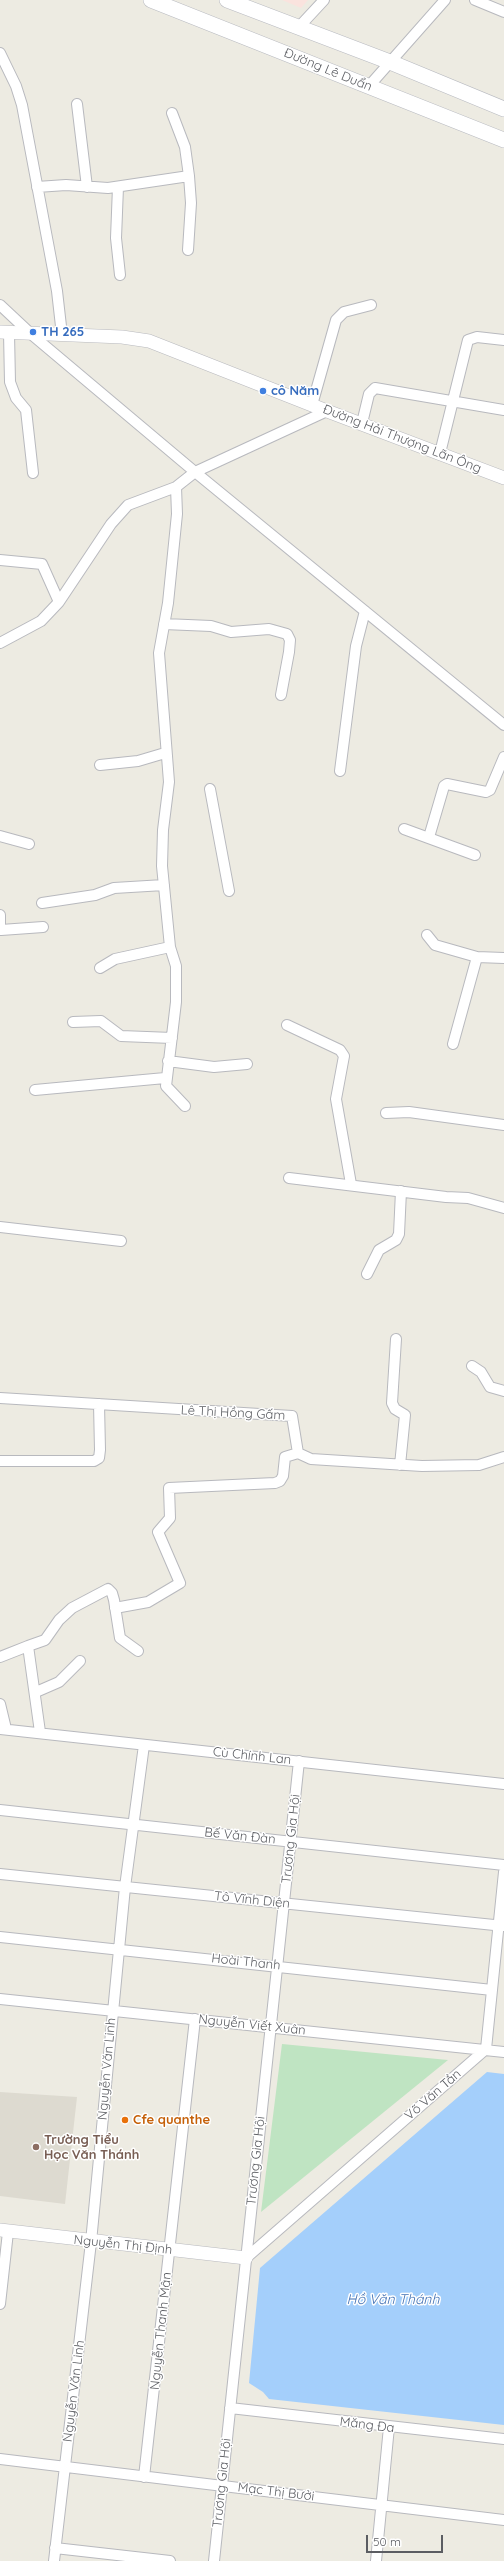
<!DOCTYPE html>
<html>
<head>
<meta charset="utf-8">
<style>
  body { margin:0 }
  #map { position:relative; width:504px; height:2561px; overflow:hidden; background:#edebe2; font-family:Quicksand,sans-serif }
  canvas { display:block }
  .scale { position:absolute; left:366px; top:2535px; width:77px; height:18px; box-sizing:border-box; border:2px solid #5b5d62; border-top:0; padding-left:5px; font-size:12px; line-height:14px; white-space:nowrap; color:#5b5d62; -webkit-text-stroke:3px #fff; paint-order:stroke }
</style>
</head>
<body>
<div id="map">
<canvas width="504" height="2561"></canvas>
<div class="scale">50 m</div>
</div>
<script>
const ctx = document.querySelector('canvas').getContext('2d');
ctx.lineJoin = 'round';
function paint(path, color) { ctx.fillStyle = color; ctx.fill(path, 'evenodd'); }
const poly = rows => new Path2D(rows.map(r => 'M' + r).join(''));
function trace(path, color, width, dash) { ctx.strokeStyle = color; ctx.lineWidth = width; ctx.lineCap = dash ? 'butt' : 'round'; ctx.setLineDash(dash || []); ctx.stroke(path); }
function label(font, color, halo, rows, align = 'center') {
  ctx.font = font + ' Quicksand,sans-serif'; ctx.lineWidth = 3; ctx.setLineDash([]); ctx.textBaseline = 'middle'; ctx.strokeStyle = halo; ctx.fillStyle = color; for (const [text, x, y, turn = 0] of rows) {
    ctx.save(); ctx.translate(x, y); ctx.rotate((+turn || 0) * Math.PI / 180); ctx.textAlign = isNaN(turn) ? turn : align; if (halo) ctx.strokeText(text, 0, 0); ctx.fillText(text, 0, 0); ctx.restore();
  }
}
paint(poly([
  [0,2092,77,2097,65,2204,0,2196]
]), '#dddad0');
paint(poly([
  [282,0,308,0,301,8]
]), '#fae3de');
paint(poly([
  [282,2044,448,2060,261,2212]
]), '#bfe4c2');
paint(poly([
  [487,2072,504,2074,504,2425,269,2399,263,2392,249,2383,260,2268]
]), '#a4cffb');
const minor = poly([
  [475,0,504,12],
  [298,28,324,0],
  [0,53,16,86,22,105,57,291,62,335],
  [369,86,445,0],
  [77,104,87,187],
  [172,113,185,147,189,176,191,203,188,250],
  [37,187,66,185,108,188,189,176],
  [118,187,116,238,120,275],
  [0,305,31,334,195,472,504,725],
  [9,333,10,382,16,398,26,410,33,473],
  [312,405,336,320,344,312,371,305],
  [362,423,369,394,375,388,504,410],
  [440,453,468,340,477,337,504,340],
  [176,487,177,514,168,603,159,653,169,782,163,830,162,866,170,947,176,966,176,1002,166,1086,185,1106],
  [0,560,42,564,59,602],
  [164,624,211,626,231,632,269,629,287,634,290,640,289,652,281,695],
  [0,643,41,621,59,602,111,524,128,505,176,487,195,472,327,411],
  [100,765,138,761,165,753],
  [340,771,356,646,365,611],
  [210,789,229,891],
  [404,829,475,855],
  [0,836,29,844],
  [429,837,444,786,447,784,486,792,490,790,504,757],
  [42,903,95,895,114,888,164,885],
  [0,915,0,930],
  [1,930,43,927],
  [427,935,435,945,477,957],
  [100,968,115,959,170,947],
  [73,1022,101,1021,121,1036,172,1038],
  [287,1025,340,1050,344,1056,336,1099,351,1184],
  [453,1044,477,957,504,958],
  [168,1061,214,1067,247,1064],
  [35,1090,165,1078],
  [386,1113,409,1112,504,1125],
  [289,1178,446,1197,468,1198,504,1208],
  [0,1227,121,1241],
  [367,1274,379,1250,396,1240,399,1234,401,1191],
  [396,1339,392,1403,395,1409,405,1415,400,1465],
  [472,1366,481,1372,490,1387,504,1391],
  [0,1398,292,1416,298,1453,311,1459,422,1466,479,1465,504,1457],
  [0,1461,94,1461,99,1458,100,1450,99,1404],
  [115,1608,148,1602,180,1583,158,1532,170,1518,169,1488,275,1483,280,1481,283,1476,285,1457,298,1453],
  [28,1646,45,1640,59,1620,72,1608,108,1589,112,1593,114,1600,120,1638,138,1651],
  [0,1657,28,1646,40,1732],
  [36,1692,59,1682,80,1661],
  [0,1704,6,1729],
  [0,1729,504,1784],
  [0,1810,504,1865],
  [0,1874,504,1926],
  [0,1937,492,1990],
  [0,1999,504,2052],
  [246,2258,486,2049,504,1872],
  [0,2304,8,2232],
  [230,2408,504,2439],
  [0,2459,504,2520],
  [144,2477,195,2019],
  [55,2548,170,2561],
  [54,2561,91,2242,125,1887,144,1745],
  [214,2561,299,1761],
  [376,2561,389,2427]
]);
const tertiary = poly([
  [0,332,122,337,149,341,327,411,504,478],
  [0,2230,246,2258]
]);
const secondary = poly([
  [151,0,504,140],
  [227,0,390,62,504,109]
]);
trace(minor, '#b8b9be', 12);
trace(tertiary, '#b8b9be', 14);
trace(secondary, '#b8bac0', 16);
trace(minor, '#fff', 10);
trace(tertiary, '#fff', 13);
trace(secondary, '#fff', 15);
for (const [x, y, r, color] of [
  [33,332,4,"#3f7fe0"],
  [263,391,4,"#3f7fe0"],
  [125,2120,4,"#e8710a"],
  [36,2147,4,"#8d6e63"]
]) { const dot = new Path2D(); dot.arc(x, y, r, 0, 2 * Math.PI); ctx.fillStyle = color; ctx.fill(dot); trace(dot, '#fff', 1.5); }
label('13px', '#5b5d62', '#fff', [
  ["Đường Lê Duẩn",328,70,22],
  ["Đường Hải Thượng Lãn Ông",402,439,21],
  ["Lê Thị Hồng Gấm",233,1413,3],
  ["Cù Chính Lan",252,1756,6],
  ["Bế Văn Đàn",240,1836,6],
  ["Trương Gia Hội",291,1839,-84],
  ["Tô Vĩnh Diện",252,1900,6],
  ["Hoài Thanh",246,1962,6],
  ["Nguyễn Viết Xuân",252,2025,6],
  ["Nguyễn Văn Linh",107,2069,-85],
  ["Võ Văn Tần",433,2095,-41],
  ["Trương Gia Hội",256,2161,-84],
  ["Nguyễn Thị Định",123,2245,6],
  ["Nguyễn Thanh Mận",161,2331,-84],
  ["Nguyễn Văn Linh",74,2391,-83],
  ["Măng Đa",367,2425,7],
  ["Trương Gia Hội",222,2483,-84],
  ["Mạc Thị Bưởi",276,2492,7]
]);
label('bold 13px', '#366cbe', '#fff', [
  ["TH 265",41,332],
  ["cô Năm",271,391]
], 'left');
label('bold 13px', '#c56008', '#fff', [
  ["Cfe quanthe",133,2120]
], 'left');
label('bold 13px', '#785e54', '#fff', [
  ["Trường Tiểu",44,2140],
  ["Học Văn Thánh",44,2155]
], 'left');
label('italic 14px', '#4473b5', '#fff', [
  ["Hồ Văn Thánh",393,2300]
]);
</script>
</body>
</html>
